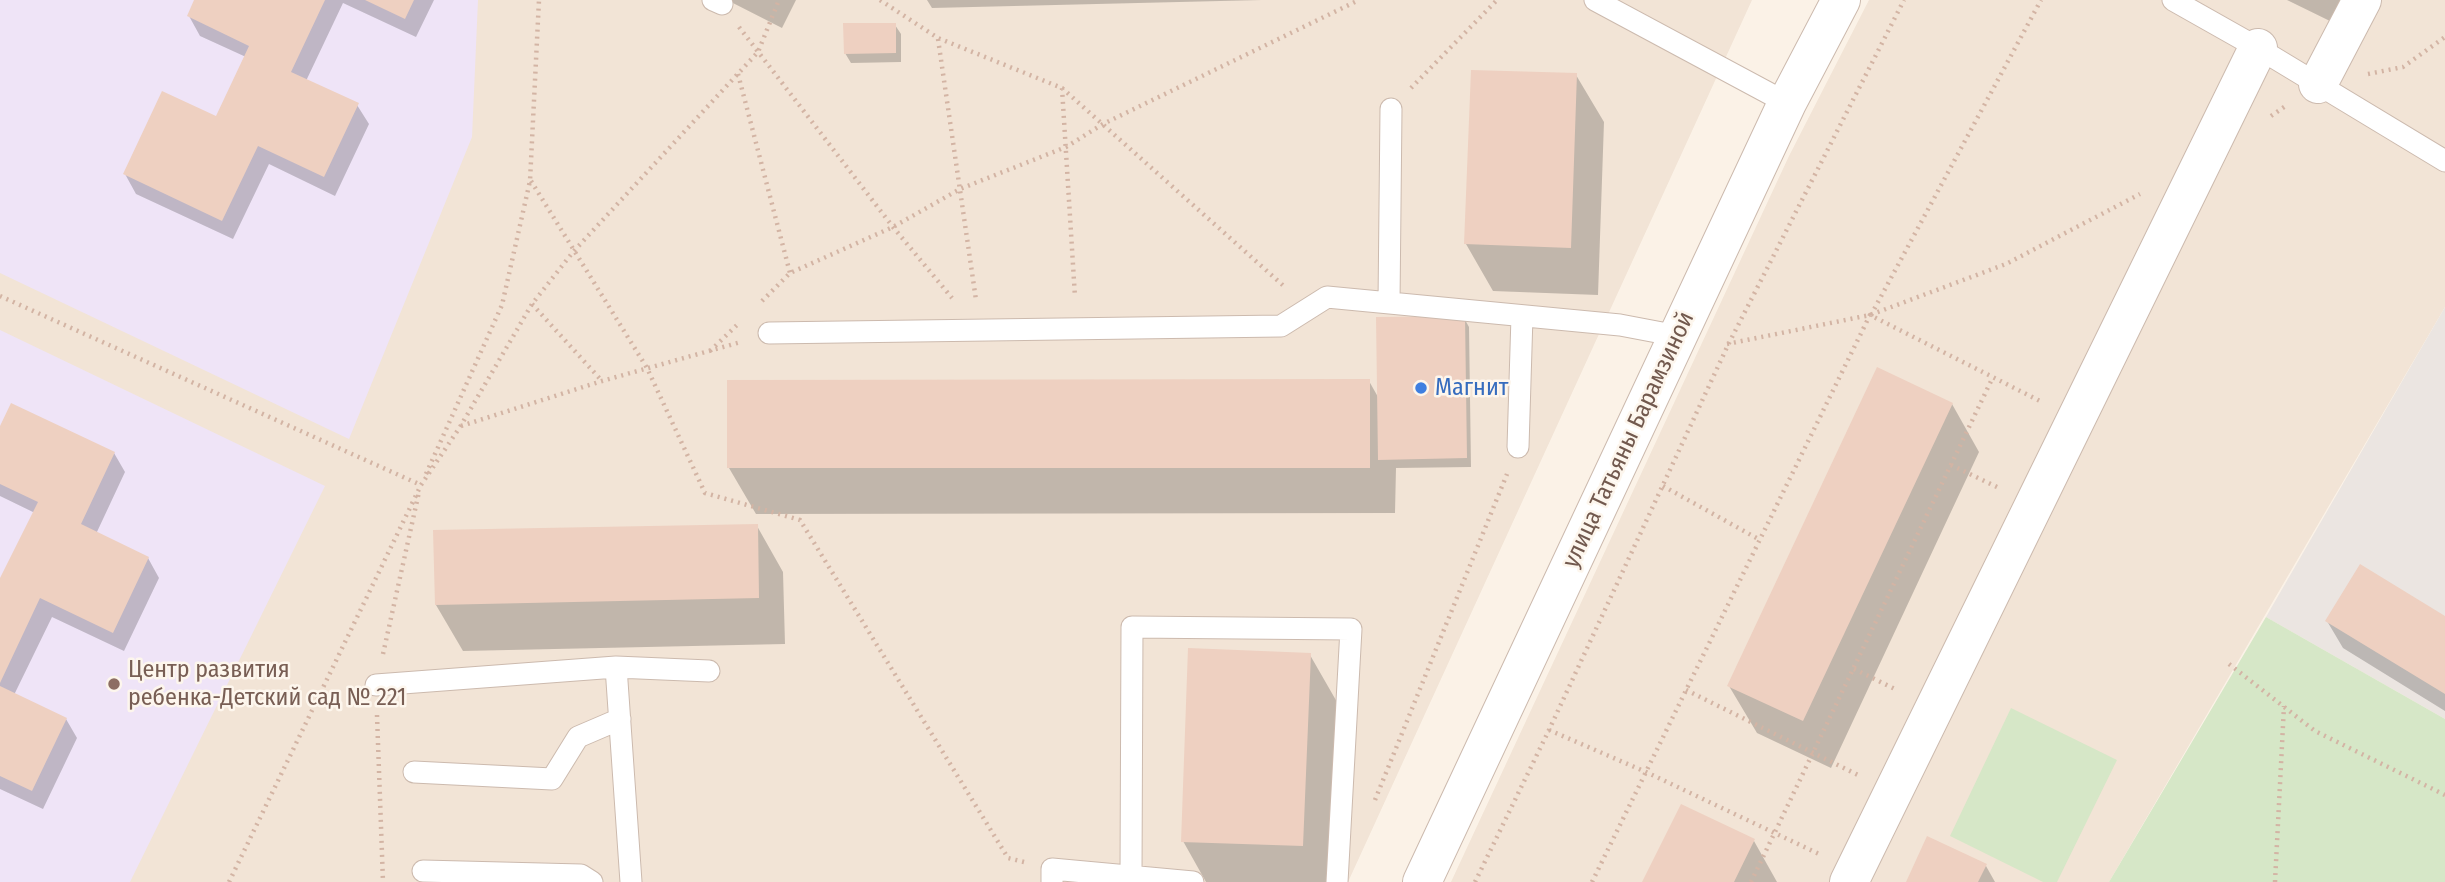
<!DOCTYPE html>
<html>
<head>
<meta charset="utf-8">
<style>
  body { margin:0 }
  canvas { display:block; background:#fbf2e7 }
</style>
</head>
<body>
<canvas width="2445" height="882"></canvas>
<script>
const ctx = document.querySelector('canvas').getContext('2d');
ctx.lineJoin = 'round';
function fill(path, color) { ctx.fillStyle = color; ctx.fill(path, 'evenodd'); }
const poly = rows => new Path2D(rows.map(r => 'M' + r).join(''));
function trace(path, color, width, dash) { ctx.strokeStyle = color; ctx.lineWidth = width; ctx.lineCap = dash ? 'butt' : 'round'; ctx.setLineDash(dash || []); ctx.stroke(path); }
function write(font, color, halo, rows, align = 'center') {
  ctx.font = font + ' "Fira Sans Condensed",sans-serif'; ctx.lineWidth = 5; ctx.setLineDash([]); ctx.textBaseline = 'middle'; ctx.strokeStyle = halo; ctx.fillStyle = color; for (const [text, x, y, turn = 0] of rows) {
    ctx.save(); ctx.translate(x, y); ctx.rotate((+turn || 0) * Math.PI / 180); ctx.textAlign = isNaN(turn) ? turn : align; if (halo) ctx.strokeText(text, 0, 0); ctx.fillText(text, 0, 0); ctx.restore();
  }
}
const residential = poly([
  [0,0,1752,0,1348,882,0,882],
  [1869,0,2445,0,2445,307,2109,882,1451,882,1789,156]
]);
const industrial = poly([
  [2445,307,2445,719,2266,617]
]);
const education = poly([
  [0,0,478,0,472,137,349,439,0,273],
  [0,330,325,486,130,882,0,882]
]);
const green = poly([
  [2266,617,2445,719,2445,882,2109,882],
  [2011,708,2117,760,2057,882,2043,882,1950,836]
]);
const shadow = poly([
  [196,0,434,0,416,37,343,3,306,81,357,105,369,124,335,196,269,164,233,239,136,194,125,174,217,118,246,57,200,36,189,16],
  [727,0,796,0,782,28],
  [927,0,1262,0,932,8],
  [2287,0,2345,0,2334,23],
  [895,25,901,34,901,62,851,63,845,53],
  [1576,75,1604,122,1598,295,1493,291,1466,244],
  [1464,318,1469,327,1471,467,1396,468,1395,513,756,514,729,468,1369,381,1378,397],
  [1952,404,1979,452,1831,768,1757,733,1729,686],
  [0,430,114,453,125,472,96,534,148,558,159,578,124,651,52,617,14,695,66,719,77,738,43,809,0,789,0,580,35,513,0,496],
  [757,526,783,572,785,644,463,651,436,605,435,532],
  [2445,618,2445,711,2343,648,2327,621],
  [1310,655,1337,702,1330,882,1206,882,1183,841],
  [1754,841,1777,882,1644,882],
  [1986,866,1995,882,1908,882]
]);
const building = poly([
  [194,0,325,0,291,72,359,103,324,177,258,146,222,221,123,174,162,91,216,116,249,46,187,16],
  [365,0,414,0,405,19],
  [843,23,896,23,896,53,844,54],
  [1471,70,1577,73,1571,248,1464,244],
  [1465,316,1467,458,1378,460,1376,317],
  [1877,367,1953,403,1803,721,1727,686],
  [1370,379,1370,468,727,468,727,380],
  [11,403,115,452,81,524,149,557,113,633,40,598,0,683,0,578,38,502,0,484,0,426],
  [758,524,759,598,435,605,433,530],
  [2360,564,2445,616,2445,694,2325,621],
  [1188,648,1311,653,1303,846,1181,842],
  [0,686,67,718,32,791,0,776],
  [1681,804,1755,839,1734,882,1642,882],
  [1927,836,1987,864,1978,882,1906,882]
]);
const path = poly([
  [880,0,938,38,1062,88,1075,297],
  [739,27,893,227,952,298],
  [938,39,976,300],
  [738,74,790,273],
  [2368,74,2403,67,2445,37],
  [1062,88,1286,288],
  [1411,88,1497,0],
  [2271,116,2287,105],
  [531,181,647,368,705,493,800,520,1008,858,1024,862],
  [0,296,421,485],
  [762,301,790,273,893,227,960,189,1066,147,1103,124,1359,0],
  [532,304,602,381],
  [1871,315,2041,0],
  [1727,344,1870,315,2006,264,2140,194],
  [710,351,738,324],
  [461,426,602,381,741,342],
  [1951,465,1997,487],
  [426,474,502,305,530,181,539,0],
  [1663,486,1760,540],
  [383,654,419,492],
  [2229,664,2315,731,2445,795],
  [1854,669,1897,690],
  [1686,690,1858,775],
  [377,715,383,882],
  [1549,730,1646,772,1819,854],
  [1375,800,1507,474],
  [229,882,421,485,460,427,532,304,573,252,758,52,779,0],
  [1475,882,1549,730,1728,345,1904,0],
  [1592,882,1870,315,2042,402],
  [1751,882,1993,377],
  [2275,882,2284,706]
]);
const service = poly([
  [713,0,722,4],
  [1595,0,1787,103],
  [2173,0,2258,48,2445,161],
  [1389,303,1391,109],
  [769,333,1281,326,1327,297,1620,325,1678,336],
  [1518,447,1522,316],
  [616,667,631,882],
  [376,685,616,667,709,671],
  [414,772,552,779,578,737,620,719],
  [423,871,581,875,592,882],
  [1131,876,1132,627,1351,629,1337,882],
  [1052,882,1052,869,1193,882]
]);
const minor = poly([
  [2318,84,2362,0],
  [1422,882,1787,103,1841,0],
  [1849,882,2258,48]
]);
const markers = [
  [1421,388,7,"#3f7fe0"],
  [114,684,7,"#8d6e63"]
];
const shopNames = [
  ["Магнит",1435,388]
];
const streetNames = [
  ["улица Татьяны Барамзиной",1629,440,-65]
];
const educationNames = [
  ["Центр развития",128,670],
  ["ребенка-Детский сад № 221",128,698]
];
fill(residential, '#f2e4d6');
fill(industrial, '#ebe5e1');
fill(education, '#efe4f7');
fill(green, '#d6e7c7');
fill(shadow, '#0003');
fill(building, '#eed0c1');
trace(service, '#ccbaae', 23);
trace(minor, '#ccbaae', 40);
trace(path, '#d3b4a4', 4.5, [2, 5]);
trace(service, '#fff', 21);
trace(minor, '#fff', 38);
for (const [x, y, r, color] of markers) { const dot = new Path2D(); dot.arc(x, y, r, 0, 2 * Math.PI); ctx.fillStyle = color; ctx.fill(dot); trace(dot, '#fdf6ed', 2.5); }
write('24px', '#366cbe', '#fdf6ed', shopNames, 'left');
write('24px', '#72594e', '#fdf6ed', streetNames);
write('24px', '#785e54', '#fdf6ed', educationNames, 'left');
</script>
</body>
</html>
